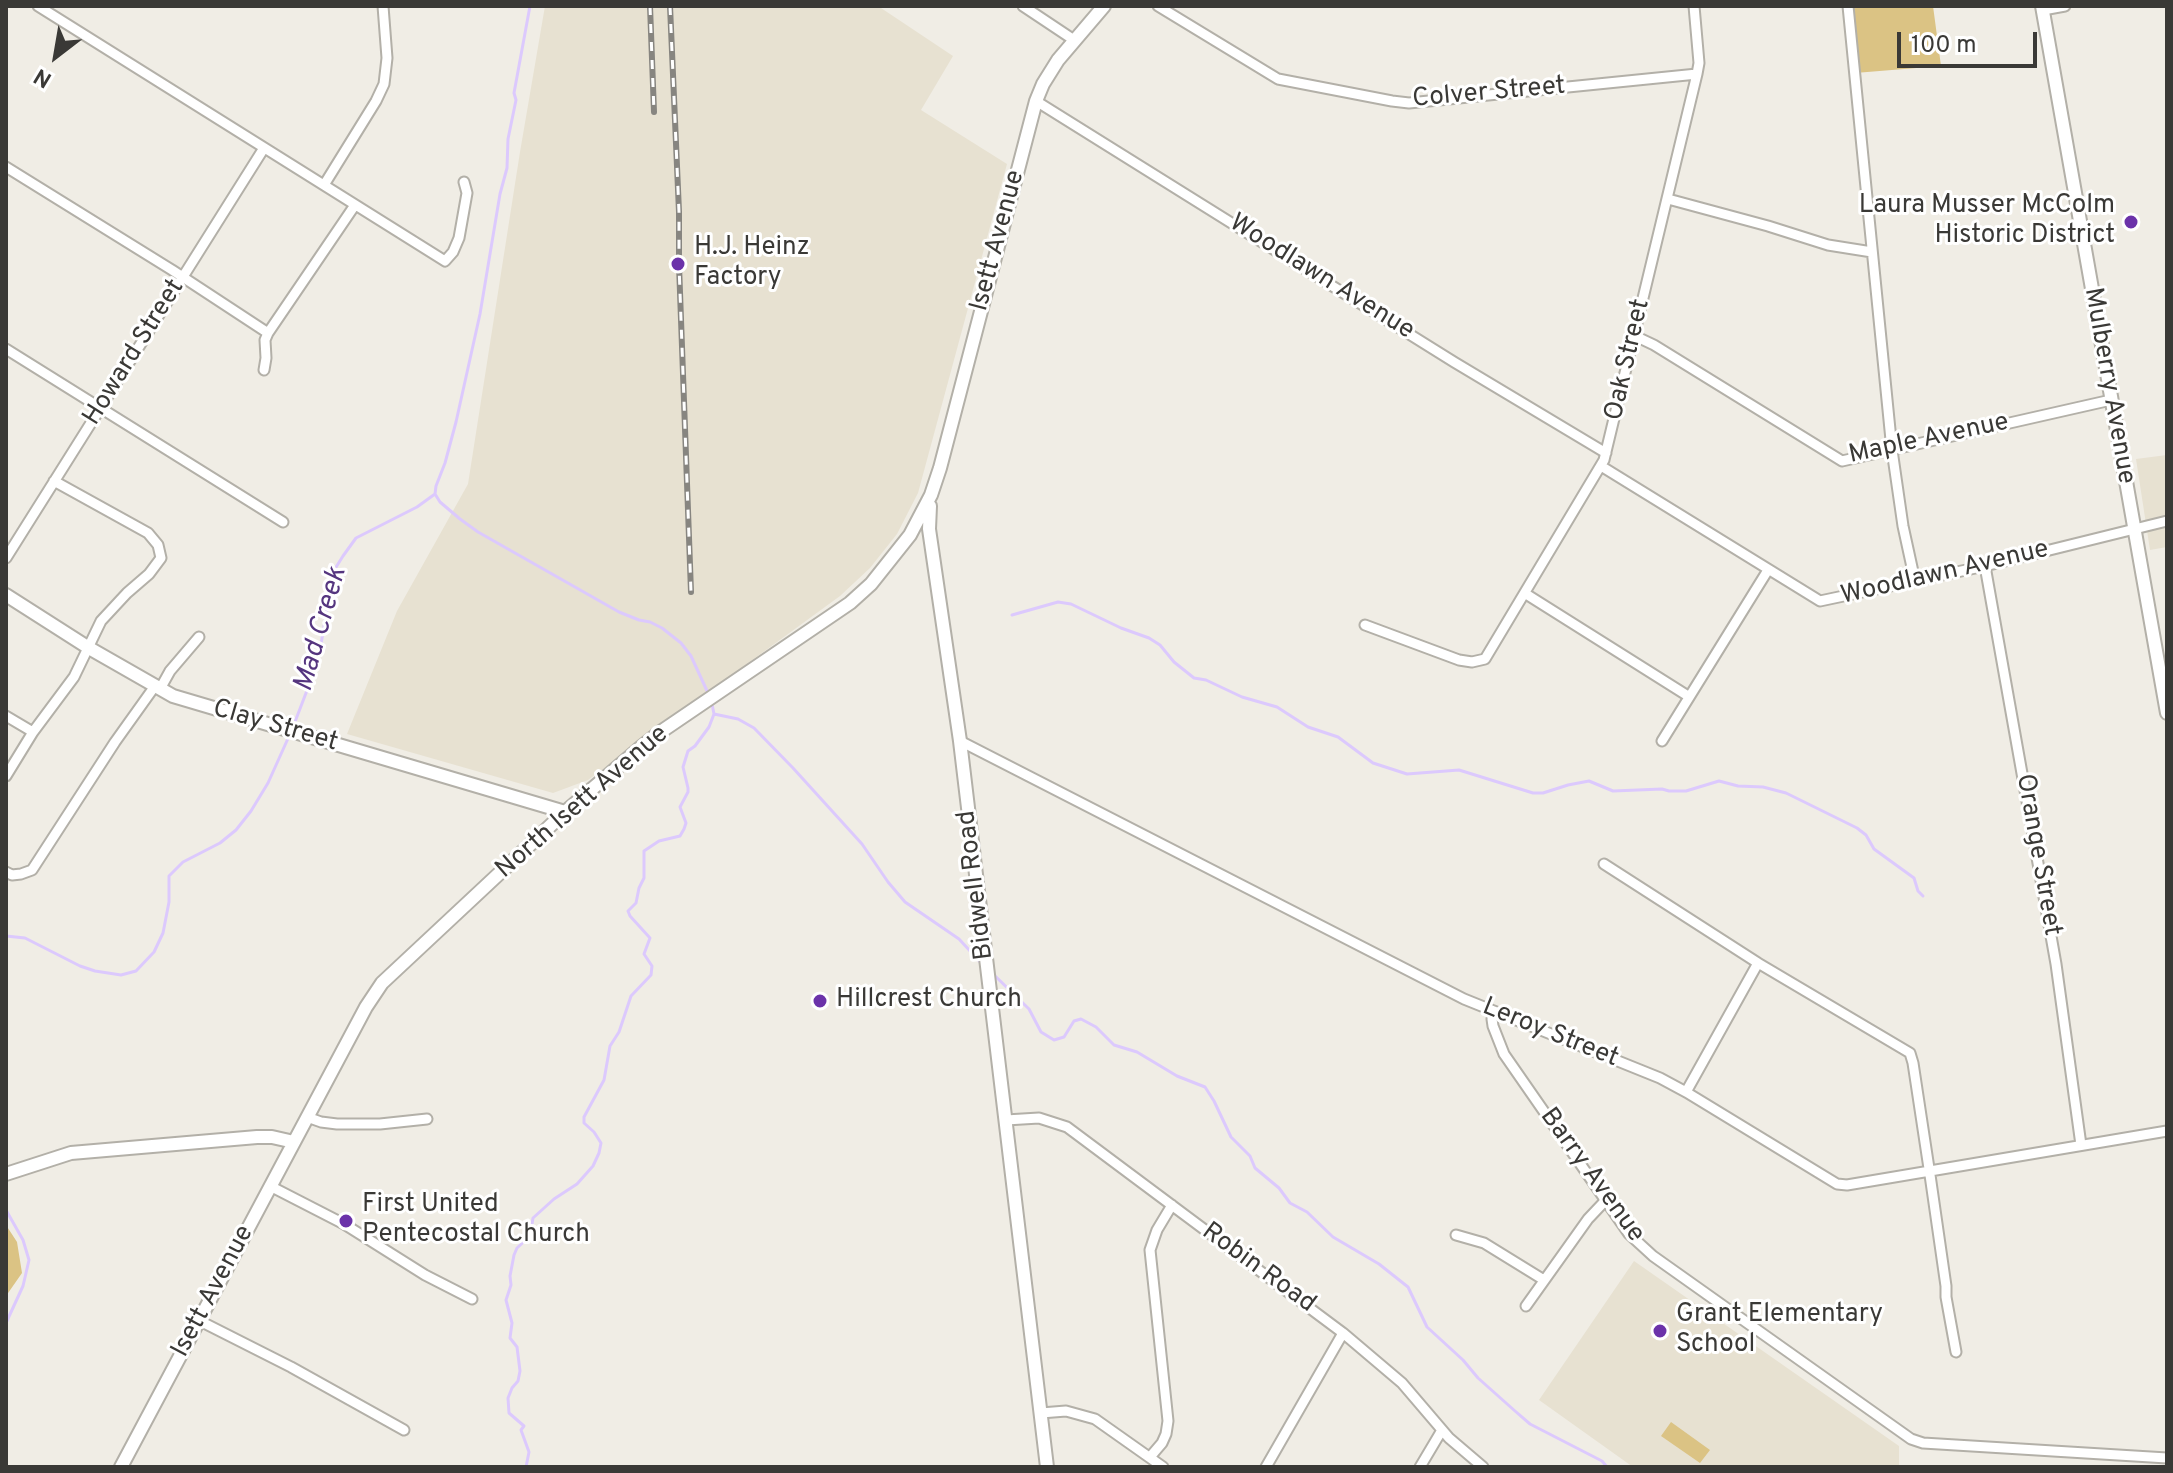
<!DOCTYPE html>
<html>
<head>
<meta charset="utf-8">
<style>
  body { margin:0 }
  #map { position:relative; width:2173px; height:1473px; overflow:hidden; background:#f0ede5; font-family:Overpass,sans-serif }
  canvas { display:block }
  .frame { position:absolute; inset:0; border:8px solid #3a3936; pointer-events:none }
  .north { position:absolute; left:16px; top:16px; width:80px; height:80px; -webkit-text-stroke:6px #fff; paint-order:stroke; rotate:211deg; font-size:22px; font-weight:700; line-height:32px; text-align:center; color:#3a3936 }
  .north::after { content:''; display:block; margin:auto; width:28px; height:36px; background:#3a3936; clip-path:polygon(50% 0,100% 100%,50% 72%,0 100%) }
  .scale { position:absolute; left:1897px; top:32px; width:140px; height:36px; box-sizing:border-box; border:4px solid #3a3936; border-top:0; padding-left:10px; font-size:24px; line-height:28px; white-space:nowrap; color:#3a3936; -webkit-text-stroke:6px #fff; paint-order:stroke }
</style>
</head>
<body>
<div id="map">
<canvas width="2173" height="1473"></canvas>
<div class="frame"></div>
<div class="north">N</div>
<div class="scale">100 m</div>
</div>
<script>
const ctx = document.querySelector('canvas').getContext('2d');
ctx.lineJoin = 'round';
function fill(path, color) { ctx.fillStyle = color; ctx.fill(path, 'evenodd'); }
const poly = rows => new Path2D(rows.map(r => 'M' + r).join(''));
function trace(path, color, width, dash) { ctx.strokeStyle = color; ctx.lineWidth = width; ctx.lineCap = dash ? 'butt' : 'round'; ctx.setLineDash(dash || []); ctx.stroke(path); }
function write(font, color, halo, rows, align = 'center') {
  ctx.font = font + ' Overpass,sans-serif'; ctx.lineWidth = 6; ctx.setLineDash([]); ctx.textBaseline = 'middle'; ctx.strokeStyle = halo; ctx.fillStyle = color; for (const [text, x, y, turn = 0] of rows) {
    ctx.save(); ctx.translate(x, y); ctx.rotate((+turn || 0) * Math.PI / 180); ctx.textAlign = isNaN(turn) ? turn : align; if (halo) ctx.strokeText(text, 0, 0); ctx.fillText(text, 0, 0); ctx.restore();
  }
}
const built = poly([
  [545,6,878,6,953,56,921,110,1007,164,918,493,897,534,870,568,840,596,588,780,553,793,347,734,397,611,468,484,520,152],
  [2167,455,2167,547,2150,550,2136,459],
  [1634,1261,1899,1446,1899,1467,1633,1467,1539,1400]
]);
const green = poly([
  [1848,6,1933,6,1941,66,1855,73],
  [6,1225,17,1242,22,1273,6,1296],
  [1671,1422,1710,1450,1700,1463,1661,1436]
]);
const stream = poly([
  [435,494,440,502,460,519,478,532,619,612,639,620,650,622,662,628,681,643,691,656,708,693],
  [1012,615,1058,602,1071,604,1121,628,1149,638,1160,645,1174,662,1194,678,1206,680,1242,697,1277,707,1308,727,1338,737,1373,763,1407,774,1459,770,1533,793,1543,793,1568,785,1589,781,1613,791,1662,789,1669,791,1686,791,1719,781,1738,786,1763,787,1786,793,1857,828,1866,835,1874,849,1914,878,1918,891,1923,896],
  [714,714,738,719,754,728,793,768,862,844,888,882,905,902,959,939,983,965],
  [293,727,311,680,320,650,330,591,334,581,333,572,343,556,356,538,417,507,435,494,436,486,445,463,456,422,480,314,500,194,507,168,508,139,516,100,514,93,530,6],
  [6,936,25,938,80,966,95,971,121,975,136,971,154,952,163,933,169,902,169,876,183,862,220,843,236,830,251,811,268,783,290,734],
  [991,972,1029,1009,1041,1032,1054,1040,1064,1037,1074,1021,1081,1019,1096,1027,1114,1045,1137,1052,1177,1076,1205,1087,1214,1101,1231,1137,1250,1156,1255,1168,1279,1188,1290,1203,1307,1212,1333,1237,1379,1264,1408,1287,1427,1327,1463,1360,1478,1378,1515,1411,1530,1424,1602,1461,1607,1467],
  [6,1210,23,1240,29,1260,23,1286,6,1323],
  [526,1467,529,1452,521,1430,524,1426,509,1413,508,1398,512,1388,518,1381,520,1371,517,1347,510,1338,512,1323,506,1300,511,1285,510,1276,514,1255,517,1248,530,1236,533,1218,554,1199,577,1184,593,1166,599,1153,601,1143,594,1132,584,1123,584,1117,604,1080,610,1046,619,1032,631,996,651,975,652,966,644,954,650,938,630,916,628,911,636,903,639,888,644,878,644,851,659,841,680,836,684,829,686,823,680,807,688,792,688,788,683,767,688,751,695,746,709,727,714,714,712,704]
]);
const street = poly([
  [38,6,445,261,453,252,459,238,467,193,464,182],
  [1023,6,1074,40],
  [1158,6,1278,79,1392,101,1409,103,1697,74],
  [1848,6,1892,450,1903,526,1915,581],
  [2043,10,2065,6],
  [1036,101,1454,362,1606,453],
  [6,167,172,270,268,333],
  [324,185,376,101,384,84,387,58,383,6],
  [1668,199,1768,226,1828,245,1872,252],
  [1635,336,1654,345,1842,461,2111,400],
  [6,349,283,522],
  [264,370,266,358,265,340,268,333,355,205],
  [1601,466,1820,601,1985,566,2167,521],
  [6,558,264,148],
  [1985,566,2056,964,2081,1145],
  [1526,594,1688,696],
  [1365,625,1459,660,1472,662,1485,659,1604,460,1697,74,1699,63,1694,6],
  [160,689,170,671,199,637],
  [6,716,33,732],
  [960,741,1464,999,1660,1078,1686,1092,1837,1184,1847,1185,2167,1131],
  [1662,741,1768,570],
  [6,776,33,732,74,677,101,621,127,593,149,574,161,558,158,545,148,533,54,481],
  [1604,864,1758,963,1910,1053,1913,1063,1930,1175,1946,1286,1946,1297,1956,1352],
  [6,872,12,875,21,874,32,870,115,742,155,686],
  [1494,1011,1492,1019,1493,1026,1504,1054,1629,1234,1653,1256,1911,1439,1923,1443,2167,1458],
  [1686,1092,1758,963],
  [307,1117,321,1122,337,1124,380,1124,427,1119],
  [1006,1120,1039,1118,1067,1127,1343,1333,1402,1383,1449,1438,1483,1467],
  [270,1186,344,1224,425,1275,472,1299],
  [1456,1235,1484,1243,1544,1280],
  [1526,1306,1588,1219,1605,1201],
  [198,1320,291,1367,404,1430],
  [1041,1413,1066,1411,1095,1419,1163,1467],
  [1150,1457,1162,1443,1166,1434,1168,1421,1150,1250,1157,1230,1172,1205],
  [1266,1467,1343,1333],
  [1420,1467,1442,1430]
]);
const secondary = poly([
  [2042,6,2167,713],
  [930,506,929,529,960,741,1047,1467],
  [6,595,89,648,173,696,565,812],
  [6,1174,71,1153,257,1137,272,1137,294,1142],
  [121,1467,366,1007,382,983,565,812,640,748,659,733,850,603,871,584,910,535,931,495,940,468,1036,101,1043,84,1058,60,1104,6]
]);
const rail = poly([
  [650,6,654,112],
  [670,6,679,212,679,265,691,592]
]);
const markers = [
  [2131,222,8,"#6b32a9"],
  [678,264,8,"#6b32a9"],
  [820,1001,8,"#6b32a9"],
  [346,1221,8,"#6b32a9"],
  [1660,1331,8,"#6b32a9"]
];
const streetNames = [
  ["Colver Street",1489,94,-5],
  ["Isett Avenue",999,241,-75],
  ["Woodlawn Avenue",1321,278,32],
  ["Howard Street",135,353,-58],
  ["Oak Street",1629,360,-77],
  ["Mulberry Avenue",2108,386,80],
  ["Maple Avenue",1929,440,-12],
  ["Woodlawn Avenue",1945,574,-13],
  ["Clay Street",275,727,16],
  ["North Isett Avenue",583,803,-41],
  ["Orange Street",2037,855,80],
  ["Bidwell Road",977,885,-97],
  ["Leroy Street",1550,1034,22],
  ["Barry Avenue",1591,1176,54],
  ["Robin Road",1258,1269,36],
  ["Isett Avenue",214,1292,-62]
];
const poiNames = [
  ["Laura Musser McColm",2115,207,"right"],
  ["Historic District",2115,237,"right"],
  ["H.J. Heinz",694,249],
  ["Factory",694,279],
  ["Hillcrest Church",836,1001],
  ["First United",362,1206],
  ["Pentecostal Church",362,1236],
  ["Grant Elementary",1676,1316],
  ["School",1676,1346]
];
const waterNames = [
  ["Mad Creek",322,630,-74]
];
fill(built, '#e7e1d1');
fill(green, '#dbc384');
trace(stream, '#dcc9fd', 3);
trace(street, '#b3b0a8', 13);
trace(secondary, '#b3b0a8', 16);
trace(street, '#fff', 9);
trace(secondary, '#fff', 12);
trace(rail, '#878580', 6);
trace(rail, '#fff', 3, [9]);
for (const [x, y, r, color] of markers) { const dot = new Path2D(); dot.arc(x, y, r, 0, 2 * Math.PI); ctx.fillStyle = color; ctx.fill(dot); trace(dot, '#fff', 3); }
write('26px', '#3a3936', '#fff', streetNames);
write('26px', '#3a3936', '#fff', poiNames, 'left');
write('italic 28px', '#55357f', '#fff', waterNames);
</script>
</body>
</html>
